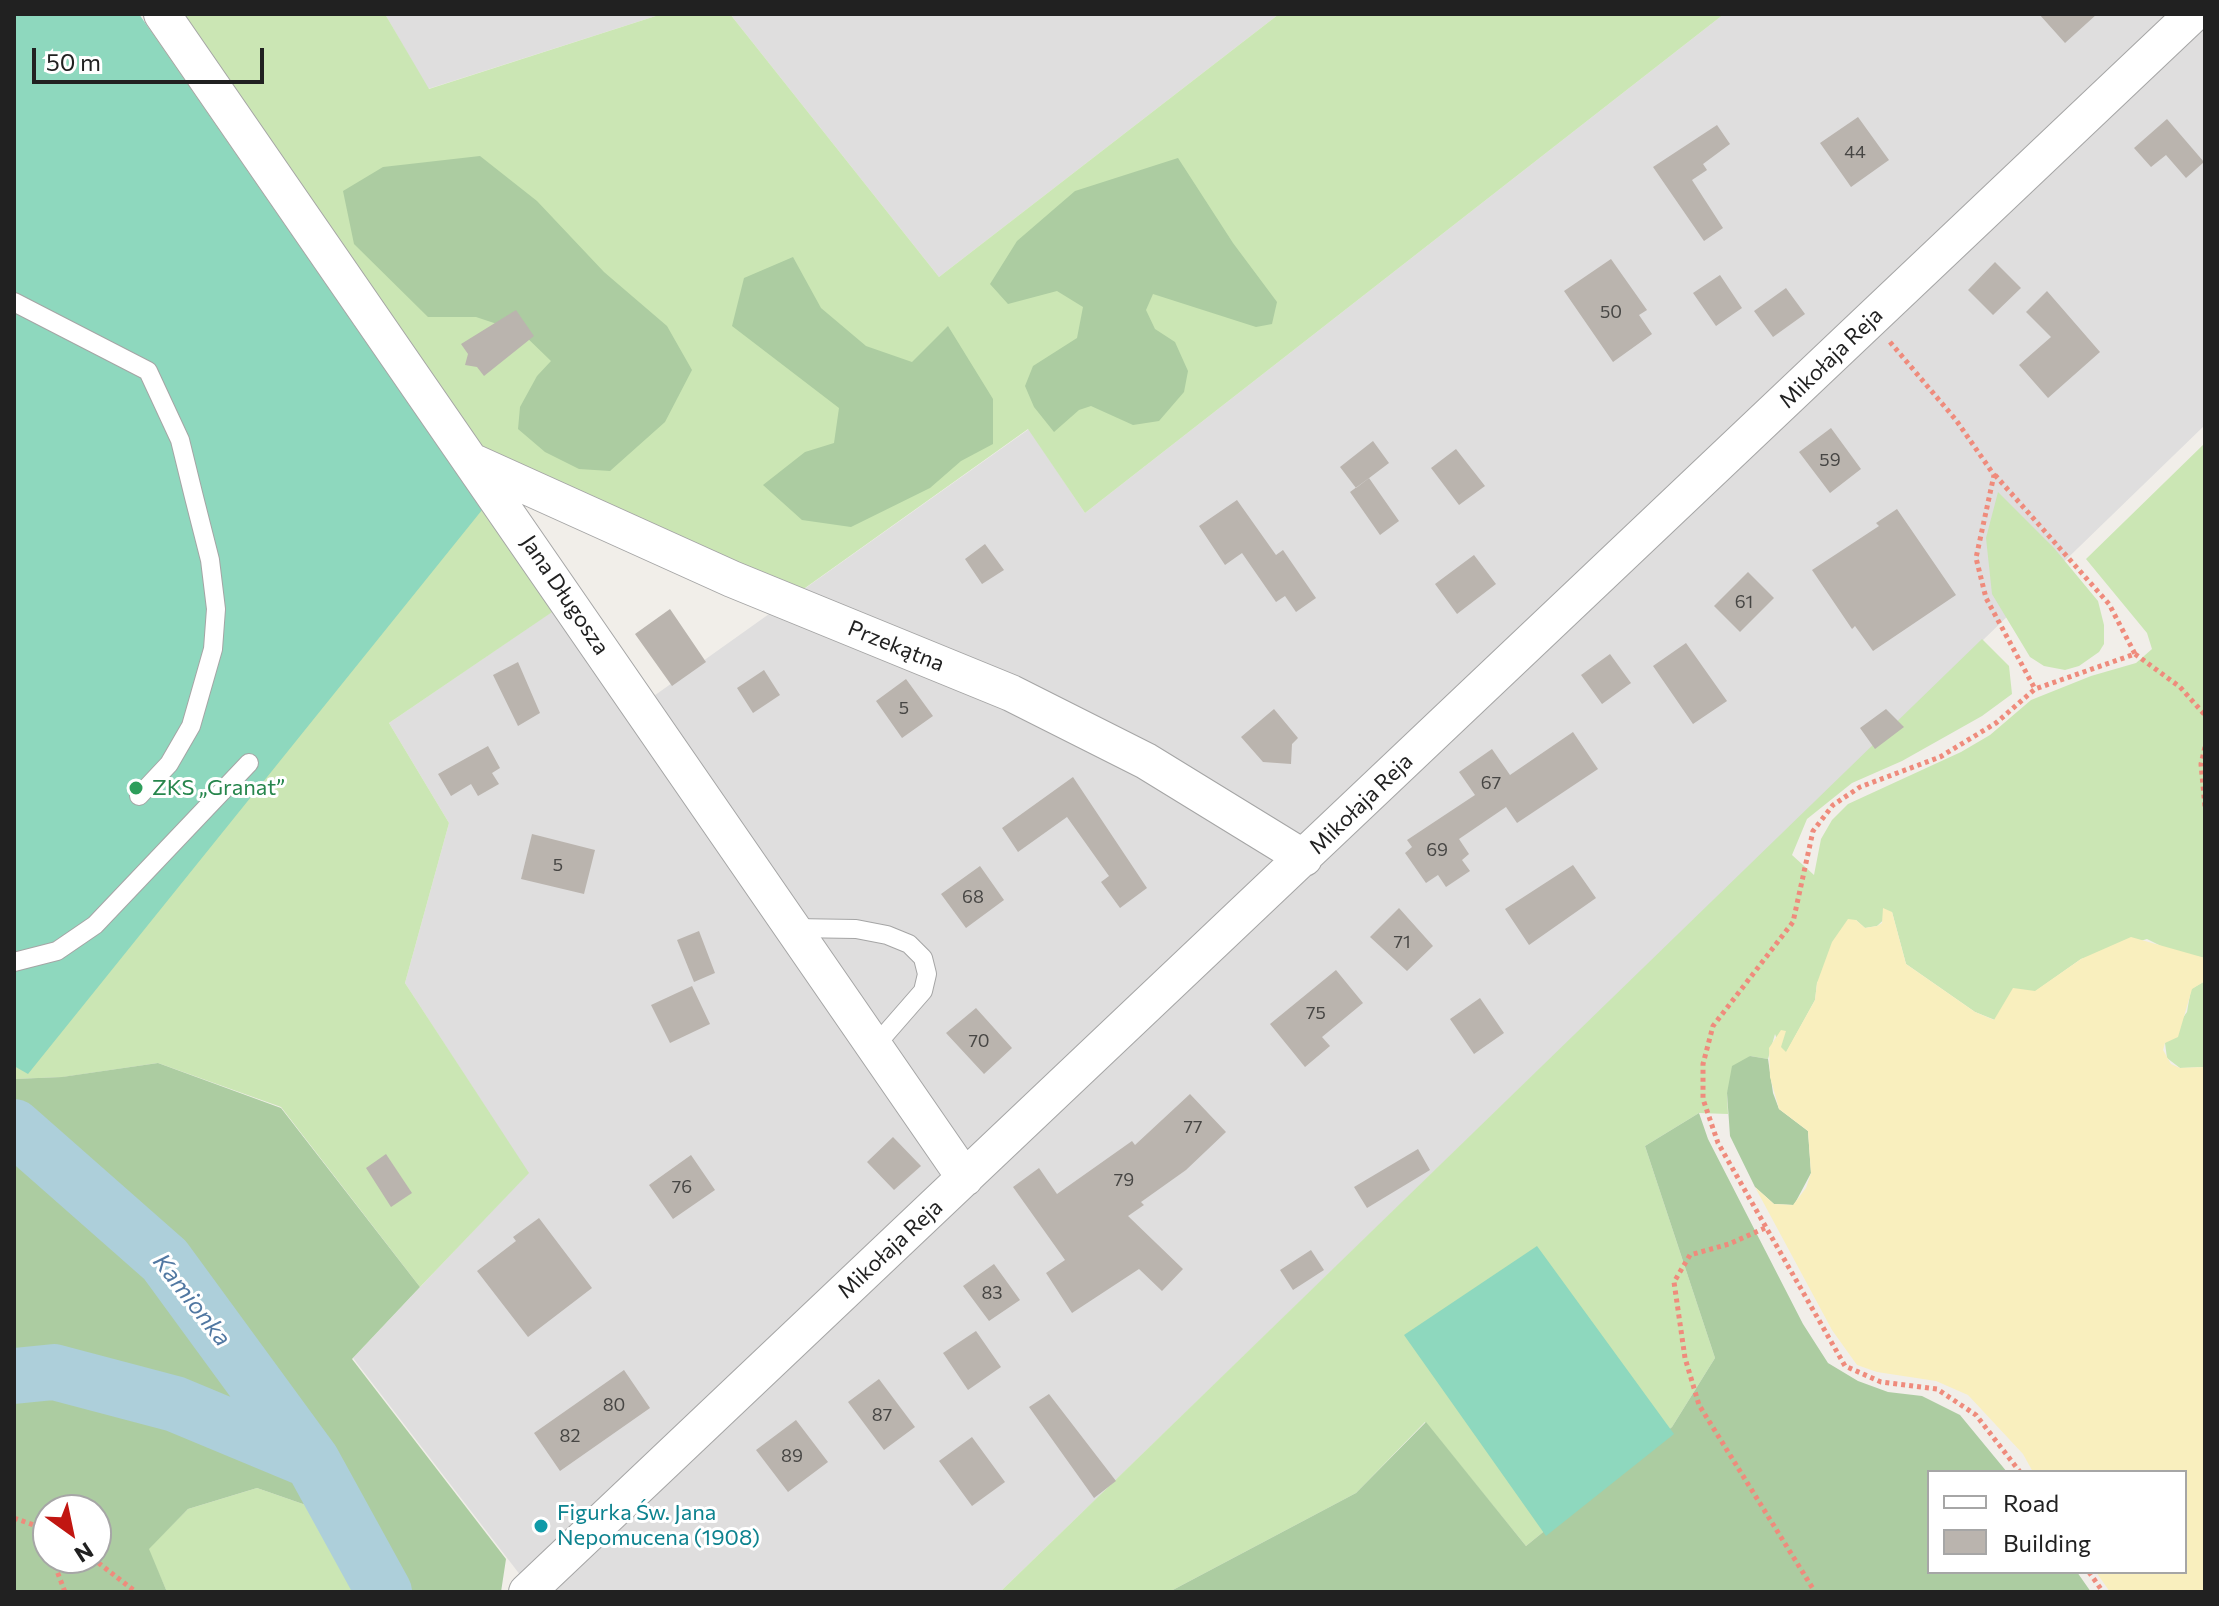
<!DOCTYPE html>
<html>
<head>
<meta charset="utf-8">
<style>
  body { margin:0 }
  #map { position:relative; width:2219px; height:1606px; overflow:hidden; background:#f1eee9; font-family:Commissioner,sans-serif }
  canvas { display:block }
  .frame { position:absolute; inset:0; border:16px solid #212121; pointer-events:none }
  .legend { position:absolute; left:1927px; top:1470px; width:260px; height:104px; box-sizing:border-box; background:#fff; border:2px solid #a6a6a6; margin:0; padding:10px 14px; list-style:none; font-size:24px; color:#212121 }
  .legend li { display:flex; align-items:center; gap:16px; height:40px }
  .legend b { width:40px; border:2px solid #a6a6a6 }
  .north { position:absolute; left:32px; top:1494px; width:80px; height:80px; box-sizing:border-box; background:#fff; border:2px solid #a6a6a6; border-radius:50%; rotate:147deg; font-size:22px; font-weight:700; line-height:32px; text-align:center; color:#212121 }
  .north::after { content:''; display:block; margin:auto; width:28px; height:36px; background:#c11611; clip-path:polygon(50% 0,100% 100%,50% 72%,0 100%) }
  .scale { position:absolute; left:32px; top:48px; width:232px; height:36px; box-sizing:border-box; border:4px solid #212121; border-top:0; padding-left:10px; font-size:24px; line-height:28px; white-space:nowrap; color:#212121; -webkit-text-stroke:6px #fff; paint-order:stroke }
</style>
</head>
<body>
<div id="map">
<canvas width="2219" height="1606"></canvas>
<div class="frame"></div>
<ul class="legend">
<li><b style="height:10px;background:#fff"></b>Road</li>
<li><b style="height:22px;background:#bab4ae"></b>Building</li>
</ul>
<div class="north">N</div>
<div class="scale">50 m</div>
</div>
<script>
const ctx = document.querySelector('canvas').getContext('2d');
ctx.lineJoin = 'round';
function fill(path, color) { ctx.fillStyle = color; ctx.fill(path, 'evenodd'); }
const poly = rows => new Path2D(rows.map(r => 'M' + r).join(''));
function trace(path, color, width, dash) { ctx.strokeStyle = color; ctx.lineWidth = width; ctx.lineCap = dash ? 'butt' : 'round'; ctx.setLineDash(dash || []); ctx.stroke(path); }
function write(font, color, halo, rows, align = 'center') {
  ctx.font = font + ' Commissioner,sans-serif'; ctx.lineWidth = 6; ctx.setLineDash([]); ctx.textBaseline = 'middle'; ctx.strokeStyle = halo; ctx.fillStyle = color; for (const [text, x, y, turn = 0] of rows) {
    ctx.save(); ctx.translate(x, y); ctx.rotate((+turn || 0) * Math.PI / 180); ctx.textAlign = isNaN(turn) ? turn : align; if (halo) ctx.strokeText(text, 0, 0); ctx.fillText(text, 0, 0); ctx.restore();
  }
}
const residential = poly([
  [385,14,662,14,428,89],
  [730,14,1279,14,939,277],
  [1724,14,2205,14,2205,425,1000,1592,528,1592,531,1589,353,1358,528,1173,405,983,449,823,389,723,572,598,644,703,1029,429,1085,513]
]);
const grass = poly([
  [175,14,385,14,429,89,662,14,730,14,939,277,1279,14,1724,14,1085,513,1028,429,798,593,484,451],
  [150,30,158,32,564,604,389,723,449,823,405,983,529,1173,420,1287,281,1107,158,1063,63,1077,14,1079,14,241],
  [2205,443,2205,958,2173,952,2147,939,2081,959,1995,1020,1975,1012,1906,964,1892,912,1877,926,1865,928,1856,920,1817,983,1815,1000,1786,1053,1782,1052,1775,1034,1768,1059,1750,1056,1727,1093,1728,1114,1699,1113,1645,1146,1715,1358,1672,1427,1526,1546,1425,1422,1356,1493,1169,1592,1000,1592,1982,639,2009,666,2012,694,1982,716,1902,761,1852,783,1807,819,1792,855,1814,875,1821,839,1832,820,1848,804,1961,752,1990,735,2031,700,2091,676,2136,663,2152,649,2147,633,2086,559],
  [1998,492,2054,548,2098,601,2104,625,2104,644,2099,652,2079,666,2065,670,2044,666,2030,657,1992,594,1986,538],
  [2205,981,2205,1067,2180,1068,2167,1058,2165,1043,2187,1012,2191,989],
  [257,1488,346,1519,385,1592,167,1592,148,1549,188,1509]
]);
const forest = poly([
  [480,156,537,201,604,272,667,326,692,370,665,422,610,471,579,469,545,452,518,429,520,407,537,376,551,361,521,332,476,317,428,317,354,244,343,191,383,167],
  [1178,158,1233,243,1277,302,1272,324,1256,327,1153,294,1146,310,1155,329,1175,342,1188,371,1184,392,1159,421,1133,425,1091,406,1079,410,1054,432,1034,407,1025,386,1033,366,1077,338,1083,307,1057,291,1008,304,990,284,1017,241,1075,191],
  [793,257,821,308,866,346,912,362,948,326,993,399,993,444,961,461,930,488,851,527,802,520,763,485,805,452,834,443,839,408,732,326,744,278],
  [1750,1056,1768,1059,1773,1093,1779,1109,1808,1131,1811,1173,1794,1205,1774,1204,1755,1187,1730,1136,1727,1093,1732,1066],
  [158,1063,281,1108,420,1287,352,1359,506,1559,501,1592,385,1592,346,1519,257,1488,188,1509,149,1549,167,1592,14,1592,14,1079,62,1077],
  [96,1510,96,1558,48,1558,48,1510],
  [1699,1113,1708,1139,1803,1324,1828,1363,1858,1381,1888,1392,1922,1396,1960,1415,2007,1472,1929,1472,1929,1572,2077,1572,2091,1592,1169,1592,1356,1493,1426,1422,1526,1546,1672,1427,1715,1358,1645,1146]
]);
const sand = poly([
  [1883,908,1892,912,1906,964,1975,1012,1994,1020,2013,988,2035,991,2081,959,2131,937,2205,958,2205,981,2192,989,2178,1037,2165,1043,2163,1050,2171,1064,2180,1068,2205,1067,2205,1592,2110,1592,2096,1572,2185,1572,2185,1472,2033,1472,2023,1454,1968,1395,1936,1381,1877,1372,1857,1365,1832,1330,1755,1187,1774,1204,1793,1205,1806,1188,1811,1173,1808,1131,1779,1109,1770,1077,1769,1048,1781,1030,1786,1031,1781,1047,1786,1052,1815,1000,1817,983,1832,942,1848,919,1856,920,1865,928,1877,926,1882,923]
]);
const pitch = poly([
  [14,14,139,14,482,510,28,1074,14,1066],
  [1537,1246,1674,1434,1546,1536,1404,1335]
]);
const river = poly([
  [14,1127,165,1260,312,1461],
  [14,1376,54,1372,175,1404,312,1461,384,1592]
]);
const building = poly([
  [2039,14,2097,14,2065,43],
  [1858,117,1889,160,1851,187,1820,143],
  [2167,119,2204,162,2186,178,2166,155,2151,167,2134,148],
  [1717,125,1730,144,1703,164,1707,170,1692,180,1723,228,1704,241,1653,167],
  [1611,259,1647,310,1639,315,1652,334,1613,362,1564,291],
  [1995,262,2021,288,1993,315,1968,290],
  [1720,275,1742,308,1716,326,1693,293],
  [1786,288,1805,314,1773,337,1754,311],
  [2047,291,2100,352,2048,398,2019,365,2051,337,2026,312],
  [516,310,534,336,484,376,477,367,465,365,468,354,461,344],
  [1831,428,1861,469,1830,493,1799,452],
  [1373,441,1389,463,1356,488,1340,467],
  [1456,449,1485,486,1459,505,1431,468],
  [1369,478,1399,521,1380,535,1350,492],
  [1237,500,1276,555,1283,550,1316,598,1296,612,1285,596,1276,602,1242,553,1225,565,1199,526],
  [1897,509,1956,595,1873,651,1855,626,1852,629,1812,570,1879,526,1876,523],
  [985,544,1004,570,982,584,965,559],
  [1474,555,1496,584,1457,614,1435,584],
  [1748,572,1774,598,1740,632,1714,606],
  [670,609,706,662,672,686,635,634],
  [1686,643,1727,701,1693,724,1653,666],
  [1610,654,1631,683,1602,704,1581,675],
  [518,662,540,713,518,726,493,675],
  [764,670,780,695,753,713,737,688],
  [906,679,933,716,902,738,876,701],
  [1274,709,1298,738,1292,744,1291,764,1263,762,1241,737],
  [1886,709,1904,727,1875,749,1860,728],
  [1573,732,1598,769,1517,823,1506,807,1459,839,1469,854,1462,860,1470,871,1446,887,1438,875,1426,883,1405,853,1412,847,1407,840,1475,795,1459,772,1492,749,1510,775],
  [488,746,500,768,492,773,499,784,478,796,471,784,451,796,438,774],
  [1073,777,1147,888,1120,908,1101,882,1109,876,1067,817,1018,852,1002,828],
  [532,834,595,850,584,894,521,879],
  [1573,865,1596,898,1529,945,1505,909],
  [980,866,1004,900,966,928,941,894],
  [1399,908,1433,946,1407,971,1370,937],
  [699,931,715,973,694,982,677,940],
  [1336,970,1363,1003,1322,1037,1330,1046,1305,1067,1270,1024],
  [692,986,710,1024,670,1043,651,1005],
  [1480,998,1504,1033,1474,1054,1450,1019],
  [976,1008,1012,1048,984,1074,946,1033],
  [1190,1094,1226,1132,1186,1170,1141,1202,1144,1205,1128,1216,1183,1269,1162,1291,1139,1269,1072,1313,1046,1273,1065,1260,1013,1187,1039,1168,1057,1194,1132,1141,1135,1145],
  [893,1137,921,1166,894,1190,867,1162],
  [1418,1149,1430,1170,1367,1208,1354,1187],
  [386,1154,412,1193,391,1207,366,1168],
  [691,1155,715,1190,673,1219,649,1185],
  [539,1218,592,1288,528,1337,477,1271,516,1241,513,1237],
  [1311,1250,1324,1270,1293,1290,1280,1270],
  [994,1264,1020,1300,989,1321,963,1286],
  [976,1331,1001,1367,968,1390,943,1353],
  [624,1370,650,1408,560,1471,534,1433],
  [879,1379,915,1427,884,1450,848,1402],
  [1049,1394,1116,1481,1094,1498,1029,1407],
  [796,1420,828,1462,788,1492,756,1450],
  [972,1437,1005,1482,972,1506,939,1461]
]);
const path = poly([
  [1890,342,1956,420,1994,475,1976,558,1986,598,2035,689,1996,723,1940,757,1860,787,1833,805,1813,831,1793,922,1713,1026,1703,1064,1703,1099,1718,1143,1845,1366,1881,1382,1937,1389,1976,1415,2020,1472],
  [1995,475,2109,604,2135,654,2035,689],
  [2135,654,2180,687,2205,715],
  [2205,747,2201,764,2205,807],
  [1765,1228,1729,1244,1690,1255,1674,1282,1685,1358,1699,1405,1815,1592],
  [14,1518,48,1530],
  [39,1527,48,1548],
  [52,1558,65,1592],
  [92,1558,136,1592],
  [2089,1572,2103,1592]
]);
const service = poly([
  [14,302,148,371,180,440,194,497,210,560,216,609,213,649,191,726,169,764,139,796],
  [793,928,856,929,887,935,909,944,923,958,927,974,923,991,875,1046],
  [14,962,57,951,95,925,249,763]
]);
const minor = poly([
  [162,14,965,1178],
  [473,462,732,579,1011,693,1146,761,1304,858],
  [527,1592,2193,14]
]);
const markers = [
  [136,788,8,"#2e9e5b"],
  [541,1526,8,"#0f9aa8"]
];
const numberNames = [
  ["44",1855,152],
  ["50",1611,312],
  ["59",1830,460],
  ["61",1744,602],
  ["5",904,708],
  ["67",1491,783],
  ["69",1437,850],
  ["5",558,865],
  ["68",973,897],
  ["71",1402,942],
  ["75",1316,1013],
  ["70",979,1041],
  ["77",1193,1127],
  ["79",1124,1180],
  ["76",682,1187],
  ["83",992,1293],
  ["80",614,1405],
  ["87",882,1415],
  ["82",570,1436],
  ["89",792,1456]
];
const streetNames = [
  ["Mikołaja Reja",1831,358,-44],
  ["Jana Długosza",565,595,56],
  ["Przekątna",896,646,22],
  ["Mikołaja Reja",1361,804,-44],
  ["Mikołaja Reja",890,1249,-43]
];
const leisureNames = [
  ["ZKS „Granat”",152,788]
];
const cultureNames = [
  ["Figurka Św. Jana",557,1513],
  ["Nepomucena (1908)",557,1538]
];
const waterNames = [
  ["Kamionka",192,1300,52]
];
fill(residential, '#dfdede');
fill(grass, '#cbe6b4');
fill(forest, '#accca1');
fill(sand, '#f9efbe');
fill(pitch, '#8ed8be');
trace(river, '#adcfda', 56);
fill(building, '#bab4ae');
trace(service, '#a5a5a5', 20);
trace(minor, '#a5a5a5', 38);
trace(path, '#ef8b7c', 5, [4, 4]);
trace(service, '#fff', 18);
trace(minor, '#fff', 36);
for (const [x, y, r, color] of markers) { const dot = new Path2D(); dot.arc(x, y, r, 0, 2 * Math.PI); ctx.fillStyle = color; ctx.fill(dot); trace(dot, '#fff', 3); }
write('18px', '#474644', null, numberNames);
write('22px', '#212121', '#fff', streetNames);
write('22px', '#27864d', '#fff', leisureNames, 'left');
write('22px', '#0d838f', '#fff', cultureNames, 'left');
write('italic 24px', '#5178a2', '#fff', waterNames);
</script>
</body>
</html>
